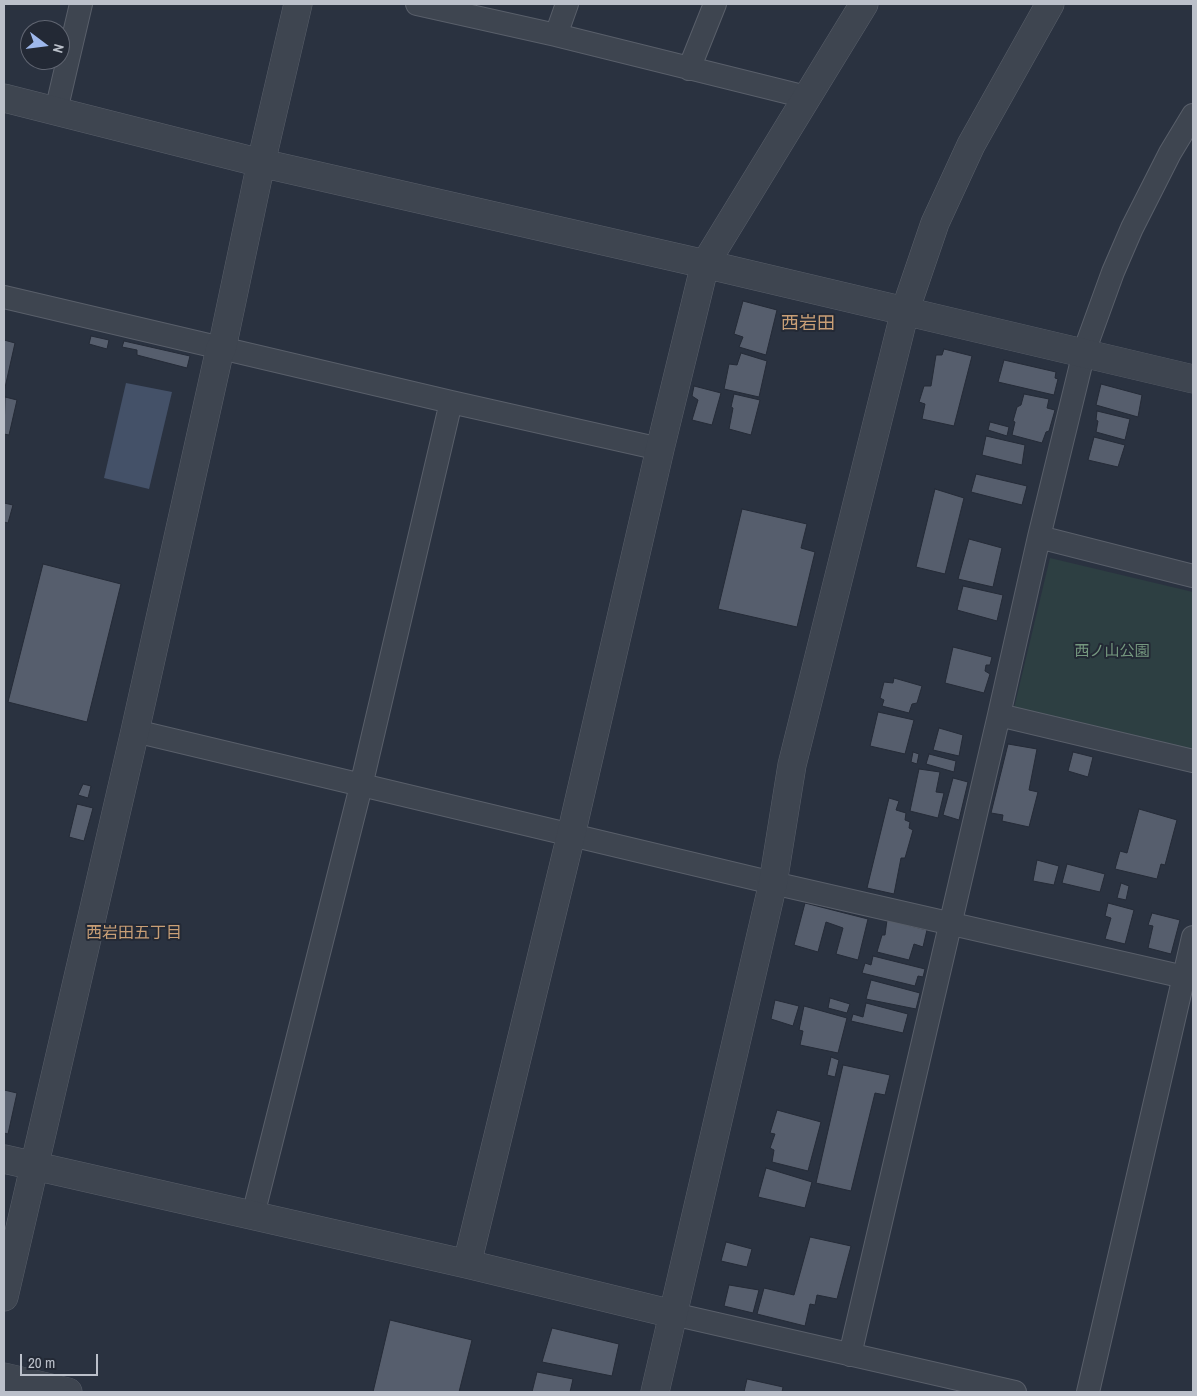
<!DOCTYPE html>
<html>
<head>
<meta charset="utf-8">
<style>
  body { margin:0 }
  #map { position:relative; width:1197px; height:1396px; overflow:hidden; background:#2a3240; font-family:"Archivo Narrow",sans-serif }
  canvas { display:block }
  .frame { position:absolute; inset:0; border:5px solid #bbc0ca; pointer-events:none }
  .north { position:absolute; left:20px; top:20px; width:50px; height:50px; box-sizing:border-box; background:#232935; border:1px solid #606571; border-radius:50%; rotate:105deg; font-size:14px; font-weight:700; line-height:20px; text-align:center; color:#bbc0ca }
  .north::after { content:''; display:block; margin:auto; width:18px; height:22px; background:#9eb8ec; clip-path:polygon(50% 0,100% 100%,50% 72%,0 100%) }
  .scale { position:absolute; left:20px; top:1354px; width:78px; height:22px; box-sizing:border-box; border:2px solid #bbc0ca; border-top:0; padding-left:6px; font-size:15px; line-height:18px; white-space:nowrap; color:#bbc0ca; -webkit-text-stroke:4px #232935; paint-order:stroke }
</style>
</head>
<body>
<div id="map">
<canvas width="1197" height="1396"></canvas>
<div class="frame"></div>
<div class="north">N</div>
<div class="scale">20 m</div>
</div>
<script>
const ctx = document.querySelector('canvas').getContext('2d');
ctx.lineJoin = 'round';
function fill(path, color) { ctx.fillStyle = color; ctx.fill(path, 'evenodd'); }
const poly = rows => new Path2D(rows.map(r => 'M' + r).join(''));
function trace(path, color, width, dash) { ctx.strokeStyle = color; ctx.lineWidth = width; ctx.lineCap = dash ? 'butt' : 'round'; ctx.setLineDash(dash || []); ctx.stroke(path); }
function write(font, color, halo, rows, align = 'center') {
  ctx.font = font + ' "Archivo Narrow","Noto Sans JP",sans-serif'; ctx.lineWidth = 4; ctx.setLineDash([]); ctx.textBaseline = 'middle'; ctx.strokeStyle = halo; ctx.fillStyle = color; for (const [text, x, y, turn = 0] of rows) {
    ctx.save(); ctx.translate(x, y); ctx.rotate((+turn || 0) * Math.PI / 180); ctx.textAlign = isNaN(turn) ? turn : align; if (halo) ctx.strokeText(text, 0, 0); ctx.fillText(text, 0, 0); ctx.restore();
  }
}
const green = poly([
  [1050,558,1193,592,1193,750,1014,708]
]);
const water = poly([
  [126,383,172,392,149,489,104,478]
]);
const building = poly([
  [743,301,777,310,766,355,739,347,743,337,734,334,743,301],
  [91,336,109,340,107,349,89,344,91,336],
  [4,340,15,343,4,392,4,340],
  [124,341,190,356,187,368,137,355,137,350,122,347,124,341],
  [944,349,972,356,954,426,922,419,925,404,919,402,924,386,931,386,936,355,942,355,944,349],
  [741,353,767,361,759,397,724,389,729,364,737,365,741,353],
  [1004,360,1056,372,1055,378,1058,379,1054,395,998,382,1004,360],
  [1101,384,1142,395,1138,417,1096,405,1101,384],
  [694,386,721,393,712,425,692,420,698,400,692,396,694,386],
  [734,394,760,400,751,435,729,429,733,408,731,407,734,394],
  [1024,394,1049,399,1047,408,1055,410,1049,431,1046,432,1042,443,1012,435,1015,422,1013,421,1017,407,1021,405,1024,394],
  [5,397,17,400,9,435,4,434,5,397],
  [1097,411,1130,419,1125,440,1096,432,1098,421,1096,420,1097,411],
  [990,422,1009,427,1007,436,988,430,990,422],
  [986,436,1025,445,1022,465,982,455,986,436],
  [1094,437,1125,445,1118,467,1088,460,1094,437],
  [976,474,1027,486,1022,505,971,492,976,474],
  [935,489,964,498,945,574,916,567,935,489],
  [4,503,13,505,8,523,4,522,4,503],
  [742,509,807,524,801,548,815,552,797,627,718,609,742,509],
  [969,539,1002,548,993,587,958,579,969,539],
  [43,564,121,584,87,722,8,702,43,564],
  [963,586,1003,595,997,621,957,610,963,586],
  [953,647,992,657,990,665,986,665,985,671,990,674,984,693,945,683,953,647],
  [894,678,922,686,917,703,912,704,909,713,882,706,884,700,880,698,884,682,893,683,894,678],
  [878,712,914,720,905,754,870,746,878,712],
  [939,728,963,735,959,756,933,750,939,728],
  [1008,744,1037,749,1029,790,1038,792,1029,827,1002,821,1003,815,991,813,1008,744],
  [913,752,919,754,917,764,911,762,913,752],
  [1073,752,1093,757,1088,777,1068,771,1073,752],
  [929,754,956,761,954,772,926,764,929,754],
  [919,769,940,772,936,792,944,793,938,818,910,811,919,769],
  [953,778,968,782,959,820,943,815,953,778],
  [83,784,91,786,88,798,78,795,83,784],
  [889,798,899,801,896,810,906,813,905,820,910,822,909,828,913,830,905,858,901,858,894,894,867,888,889,798],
  [77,804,93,808,84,841,69,837,77,804],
  [1139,809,1177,820,1165,865,1161,864,1157,879,1115,869,1120,851,1127,853,1139,809],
  [1037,860,1059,866,1054,885,1033,881,1037,860],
  [1067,864,1105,874,1100,892,1062,883,1067,864],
  [1121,883,1129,886,1126,900,1117,898,1121,883],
  [805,903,868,919,858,960,836,954,843,928,826,922,818,952,794,945,805,903],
  [1108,903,1134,910,1125,944,1105,939,1111,918,1105,916,1108,903],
  [1152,913,1180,920,1171,954,1148,948,1153,926,1148,925,1152,913],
  [887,920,927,930,923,947,914,944,909,960,877,952,882,935,885,935,887,920],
  [873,956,925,969,923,977,918,976,915,986,862,973,865,963,871,965,873,956],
  [871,980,920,993,916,1009,866,999,871,980],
  [830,998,850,1004,847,1013,828,1008,830,998],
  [775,1000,799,1006,793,1026,771,1019,775,1000],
  [866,1003,908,1014,903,1033,851,1021,853,1014,863,1017,866,1003],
  [804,1006,847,1018,838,1053,800,1045,803,1031,799,1030,804,1006],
  [831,1057,839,1060,835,1077,827,1075,831,1057],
  [843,1065,890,1075,885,1095,875,1093,851,1191,816,1183,843,1065],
  [4,1090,17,1093,8,1134,4,1133,4,1090],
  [777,1110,821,1122,808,1171,772,1162,774,1150,770,1148,775,1134,770,1133,777,1110],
  [766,1168,812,1182,805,1208,758,1197,766,1168],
  [810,1237,851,1246,837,1299,817,1295,815,1305,810,1304,805,1326,757,1314,764,1288,794,1295,810,1237],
  [726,1242,752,1249,747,1267,721,1261,726,1242],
  [729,1285,759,1290,753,1313,724,1306,729,1285],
  [390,1320,472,1340,459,1392,373,1392,390,1320],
  [552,1328,619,1344,612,1376,542,1362,552,1328],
  [537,1372,573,1379,570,1392,532,1392,537,1372],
  [747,1379,783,1387,782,1392,744,1392,747,1379]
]);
const minor = poly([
  [417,4,556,35,806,97],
  [556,35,567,4],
  [689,69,715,4],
  [56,111,81,4],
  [4,297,451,402,660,449],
  [1039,537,1193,576],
  [999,715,1193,761],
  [135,731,773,883,1193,979],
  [253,1215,361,786,451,402],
  [673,1314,1015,1392],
  [850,1355,999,715,1039,537,1084,352,1113,272,1132,228,1170,153,1193,115],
  [1088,1392,1193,937]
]);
const tertiary = poly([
  [4,98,261,163,705,264,1193,379],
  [4,1159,467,1264,673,1314],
  [467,1264,571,835,660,449,705,264,864,4],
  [4,1297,135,731,220,349,222,348,261,163,298,4],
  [4,1377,68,1392],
  [655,1392,773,883,792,765,905,311,935,223,971,145,1050,4]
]);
const parkNames = [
  ["西ノ山公園",1112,652]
];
const neighbourhoodNames = [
  ["西岩田五丁目",134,934]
];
const quarterNames = [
  ["西岩田",808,324]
];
fill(green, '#2d3f42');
fill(water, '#445168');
fill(building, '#565e6d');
trace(building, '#252b37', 1);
trace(minor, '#595f6a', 24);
trace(tertiary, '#595f6a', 29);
trace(minor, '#3e4550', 22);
trace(tertiary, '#3e4550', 28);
write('15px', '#75987f', '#232935', parkNames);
write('16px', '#c99f76', '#232935', neighbourhoodNames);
write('18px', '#c99f76', '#232935', quarterNames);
</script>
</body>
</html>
